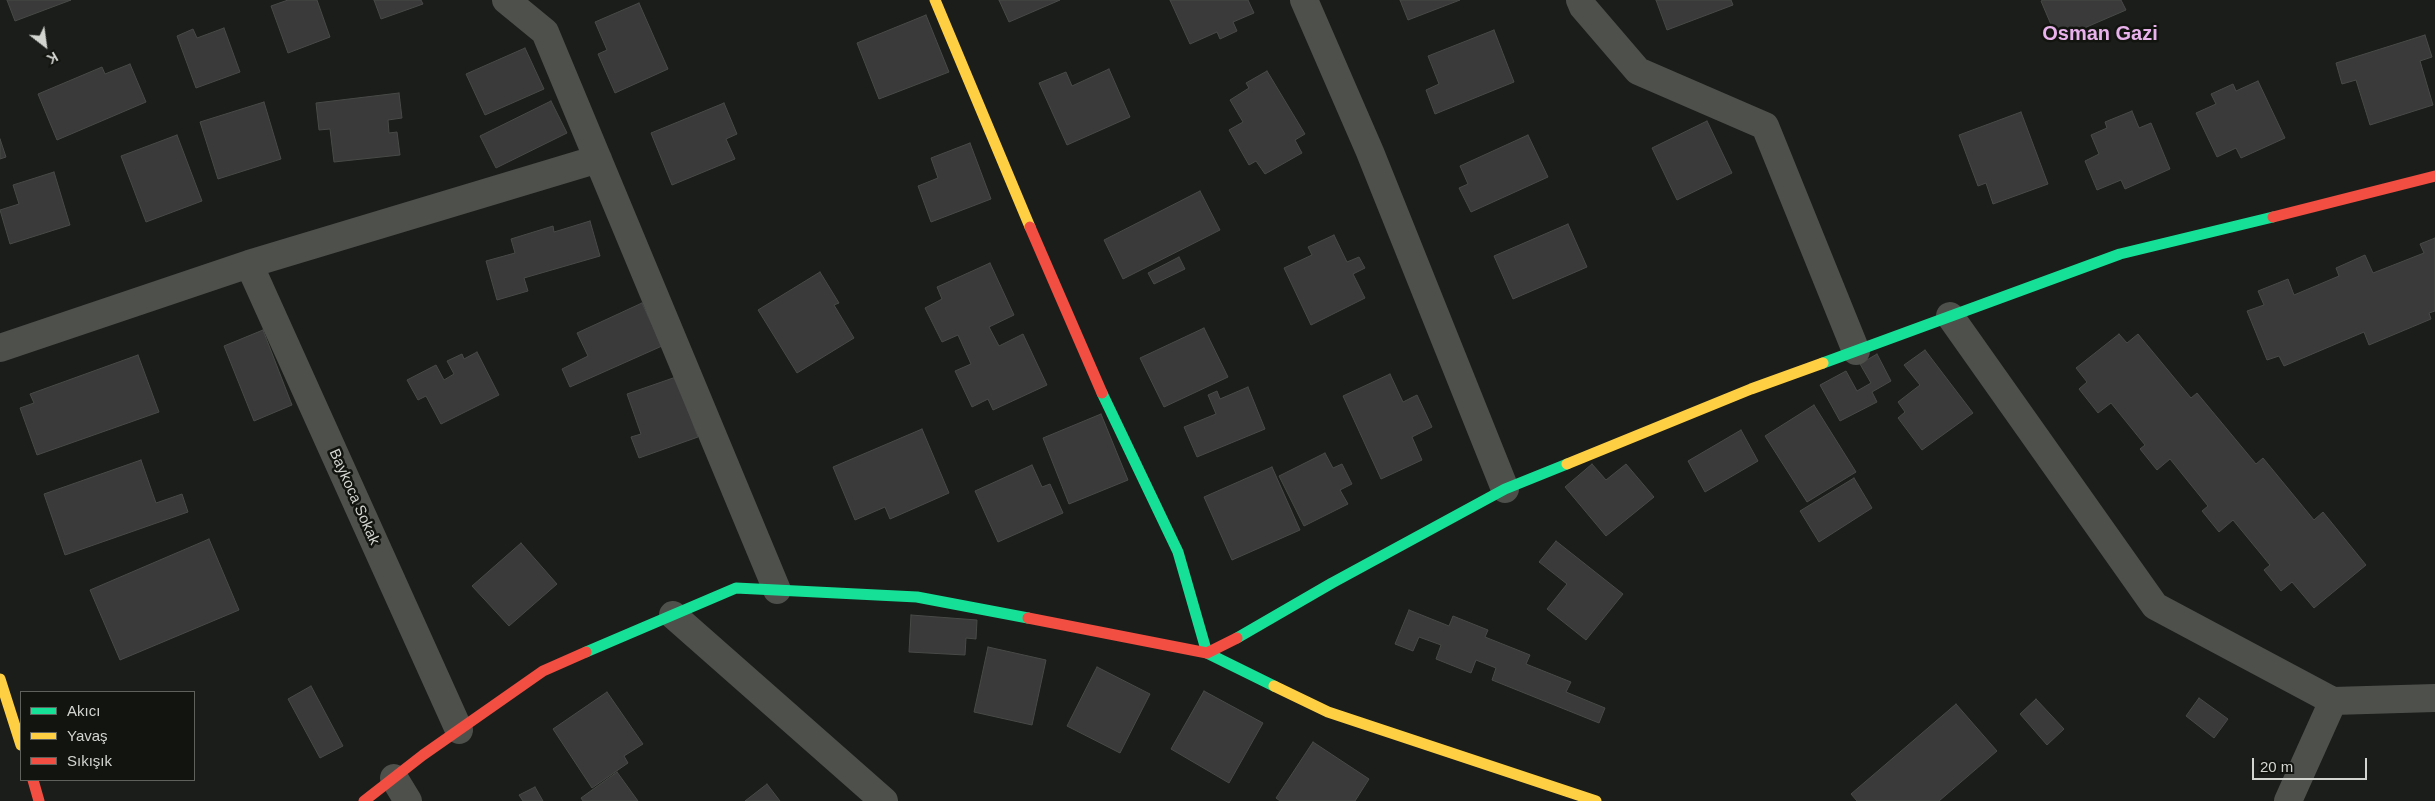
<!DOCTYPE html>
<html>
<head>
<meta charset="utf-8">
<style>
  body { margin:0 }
  #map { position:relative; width:2435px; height:801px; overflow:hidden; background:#1b1d1a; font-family:Helvetica,sans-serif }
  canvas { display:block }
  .legend { position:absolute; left:20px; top:691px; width:175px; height:90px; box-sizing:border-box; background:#121410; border:1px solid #5f615d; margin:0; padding:6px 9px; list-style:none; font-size:15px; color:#d3d5d1 }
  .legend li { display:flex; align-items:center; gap:10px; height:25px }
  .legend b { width:25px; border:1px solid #5f615d }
  .north { position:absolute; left:20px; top:20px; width:50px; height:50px; -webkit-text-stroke:4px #121410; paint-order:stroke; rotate:150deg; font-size:14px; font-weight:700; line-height:20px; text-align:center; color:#d3d5d1 }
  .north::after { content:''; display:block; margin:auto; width:18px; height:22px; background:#d3d5d1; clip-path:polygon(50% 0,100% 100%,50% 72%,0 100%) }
  .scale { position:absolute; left:2252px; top:758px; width:115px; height:22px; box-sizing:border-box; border:2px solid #d3d5d1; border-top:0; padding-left:6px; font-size:15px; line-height:18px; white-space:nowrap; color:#d3d5d1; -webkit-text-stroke:4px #121410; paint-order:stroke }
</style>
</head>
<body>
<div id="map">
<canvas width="2435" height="801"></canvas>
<ul class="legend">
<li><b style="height:6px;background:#16e098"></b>Akıcı</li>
<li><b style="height:6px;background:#ffcf43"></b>Yavaş</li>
<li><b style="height:6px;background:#f24e42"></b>Sıkışık</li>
</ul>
<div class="north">K</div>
<div class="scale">20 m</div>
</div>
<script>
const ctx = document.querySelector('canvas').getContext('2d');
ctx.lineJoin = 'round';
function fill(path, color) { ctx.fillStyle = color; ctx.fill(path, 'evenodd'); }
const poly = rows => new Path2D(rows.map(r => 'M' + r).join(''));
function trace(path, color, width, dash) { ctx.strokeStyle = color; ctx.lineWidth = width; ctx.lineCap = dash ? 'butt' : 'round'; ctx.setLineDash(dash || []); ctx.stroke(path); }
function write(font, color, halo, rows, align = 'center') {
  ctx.font = font + ' Helvetica,sans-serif'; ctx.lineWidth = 5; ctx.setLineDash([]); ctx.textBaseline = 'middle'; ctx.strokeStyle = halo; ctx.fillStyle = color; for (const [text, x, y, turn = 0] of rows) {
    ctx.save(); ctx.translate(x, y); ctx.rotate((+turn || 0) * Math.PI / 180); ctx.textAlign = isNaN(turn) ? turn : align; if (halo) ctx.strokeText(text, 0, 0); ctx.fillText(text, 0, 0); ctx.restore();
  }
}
const building = poly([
  [7,0,71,0,15,21,7,0],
  [288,0,317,0,330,37,288,53,271,6,288,0],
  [374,0,421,0,423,4,381,19,374,0],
  [999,0,1060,0,1009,22,999,0],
  [1170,0,1248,0,1254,13,1233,22,1237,31,1220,39,1217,32,1190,44,1170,0],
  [1400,0,1460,0,1408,20,1400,0],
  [1656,0,1731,0,1733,5,1667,30,1656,0],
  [2043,0,2121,0,2126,10,2075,32,2073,26,2055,34,2041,1,2043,0],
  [639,3,668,69,615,93,598,54,607,50,595,22,639,3],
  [926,15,949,72,879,99,857,43,926,15],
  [224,28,240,72,196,88,177,36,193,29,197,38,224,28],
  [1494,30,1514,82,1435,114,1426,90,1439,84,1428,56,1494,30],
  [2425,35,2432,57,2420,61,2433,105,2370,125,2356,80,2342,84,2336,63,2425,35],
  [525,48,544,89,485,115,466,74,525,48],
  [130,64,146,102,57,140,38,94,102,67,105,74,130,64],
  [1109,69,1130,117,1067,145,1039,83,1066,72,1072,86,1109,69],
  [1267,71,1305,134,1295,140,1302,153,1265,174,1256,161,1249,165,1229,130,1243,122,1230,100,1249,88,1246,83,1267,71],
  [2258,81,2285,138,2241,158,2236,148,2217,157,2196,113,2216,104,2211,94,2233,84,2236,91,2258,81],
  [399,93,402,118,388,120,389,133,397,132,400,155,334,162,330,129,319,130,316,103,399,93],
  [551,101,567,133,496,168,480,136,551,101],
  [264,102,281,159,218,179,200,122,264,102],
  [724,103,737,134,726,139,735,159,672,185,651,133,724,103],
  [2132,111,2139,128,2151,123,2170,169,2125,189,2121,180,2097,190,2085,161,2099,154,2091,135,2107,128,2105,122,2132,111],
  [2021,112,2048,184,1993,204,1986,183,1978,186,1959,135,2021,112],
  [1707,121,1732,173,1677,200,1652,148,1707,121],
  [177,135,202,201,146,222,121,156,177,135],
  [1528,135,1548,177,1471,212,1459,188,1468,184,1460,166,1528,135],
  [0,139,6,157,0,159,0,139],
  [970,143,991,199,931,222,918,186,938,178,931,158,970,143],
  [54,172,70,225,10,244,0,210,19,204,13,185,54,172],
  [1200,191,1220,230,1123,279,1104,240,1200,191],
  [590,221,600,256,524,278,528,291,497,300,486,261,515,253,511,239,553,226,554,232,590,221],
  [1568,224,1587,267,1513,299,1494,256,1568,224],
  [1334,235,1347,262,1359,257,1365,268,1353,274,1365,298,1311,325,1284,268,1312,255,1308,247,1334,235],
  [2435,238,2435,311,2429,313,2431,319,2369,345,2364,332,2284,366,2279,356,2267,360,2247,311,2264,305,2258,291,2288,279,2294,295,2339,276,2336,268,2365,255,2373,273,2424,253,2420,244,2435,238],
  [1179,257,1185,269,1154,284,1148,273,1179,257],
  [990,263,1014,315,989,327,999,346,1023,334,1047,385,993,410,988,399,972,407,955,371,971,364,958,335,942,342,925,308,942,299,937,287,990,263],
  [820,272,839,303,834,305,854,338,797,373,758,310,820,272],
  [642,303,662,346,570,387,562,369,588,356,577,333,642,303],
  [1204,328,1228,377,1164,407,1140,358,1204,328],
  [263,330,292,405,254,421,224,346,263,330],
  [2119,334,2127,343,2138,334,2191,398,2197,393,2256,464,2263,458,2314,520,2323,512,2366,565,2314,608,2292,582,2281,591,2264,570,2270,565,2233,520,2219,532,2202,511,2208,506,2170,459,2157,470,2140,449,2145,445,2111,403,2098,413,2079,389,2087,382,2076,368,2119,334],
  [1925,350,1973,413,1922,450,1898,418,1905,412,1898,402,1920,385,1904,365,1925,350],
  [477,352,499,395,441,424,426,396,418,400,407,380,436,365,444,380,454,374,447,361,462,354,464,359,477,352],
  [1877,354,1891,381,1872,392,1877,402,1840,421,1820,385,1846,371,1857,391,1871,383,1860,364,1877,354],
  [138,355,159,412,37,455,20,408,34,403,30,394,138,355],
  [1390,374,1403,402,1417,395,1432,427,1412,437,1422,460,1381,479,1343,396,1390,374],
  [676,377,698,437,639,458,631,437,641,434,627,394,676,377],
  [1248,387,1265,429,1197,457,1184,427,1216,414,1208,395,1217,391,1220,399,1248,387],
  [1814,405,1856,472,1807,502,1765,436,1814,405],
  [1101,414,1128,480,1069,504,1043,438,1101,414],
  [922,429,949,493,890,519,885,507,855,520,833,467,922,429],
  [1741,430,1758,461,1705,492,1688,461,1741,430],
  [1325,453,1333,468,1342,464,1352,484,1340,490,1348,504,1304,526,1279,476,1325,453],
  [141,460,156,503,182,494,188,512,65,555,44,494,141,460],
  [1592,464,1606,480,1626,464,1654,497,1606,536,1565,487,1592,464],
  [1032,465,1042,487,1050,484,1063,513,998,542,975,491,1032,465],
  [1272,467,1300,530,1232,560,1204,497,1272,467],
  [1854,478,1872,508,1819,542,1800,511,1854,478],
  [209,539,239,610,120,660,90,590,209,539],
  [1556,541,1623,594,1586,640,1547,609,1567,584,1539,562,1556,541],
  [521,543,557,584,509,626,472,586,521,543],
  [1409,610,1449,626,1453,616,1488,630,1485,637,1530,655,1526,664,1571,682,1566,692,1605,708,1599,723,1492,680,1496,668,1476,660,1471,673,1436,659,1441,645,1419,637,1413,651,1395,644,1409,610],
  [911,615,977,620,976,639,966,638,965,655,909,652,911,615],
  [988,647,1046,660,1032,725,974,712,988,647],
  [1097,667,1150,694,1120,753,1067,726,1097,667],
  [311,686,343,746,320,758,288,699,311,686],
  [1204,691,1263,723,1229,783,1171,749,1204,691],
  [607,692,643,744,624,756,628,763,592,788,553,729,607,692],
  [2199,698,2228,719,2214,738,2186,716,2199,698],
  [2036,699,2064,729,2047,745,2020,714,2036,699],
  [1956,704,1997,751,1939,801,1857,801,1851,794,1956,704],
  [1313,742,1369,779,1355,801,1280,801,1276,798,1313,742],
  [617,772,638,801,583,801,581,798,617,772],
  [767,784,780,801,745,801,767,784],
  [535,787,543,801,523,801,519,795,535,787]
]);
const street = poly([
  [506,0,545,32,777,590],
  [1304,0,1370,152,1505,489],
  [1580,0,1583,7,1638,71,1765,126,1856,351],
  [249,264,459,730],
  [1950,316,2155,606,2333,701,2435,698],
  [0,348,249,264,598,159],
  [673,615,884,801],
  [394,778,408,801],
  [2288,801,2333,701]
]);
const fast = poly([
  [1823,363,2120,254,2273,217],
  [1102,393,1178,552,1207,653,1274,686],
  [1237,638,1332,583,1505,489,1567,464],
  [586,652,736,588,917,597,1028,618]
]);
const slow = poly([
  [935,0,1030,227],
  [1567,464,1751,389,1823,363],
  [0,679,21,745],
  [1274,686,1328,712,1596,801]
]);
const jam = poly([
  [2273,217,2435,176],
  [1030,227,1102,393],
  [1028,618,1207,653,1237,638],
  [33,780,39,801],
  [364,801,423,755,543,671,586,652]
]);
const streetNames = [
  ["Baykoca Sokak",354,497,66]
];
const districtNames = [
  ["Osman Gazi",2100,34]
];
fill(building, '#393a39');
trace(building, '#484a48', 1);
trace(street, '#4e504c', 28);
trace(fast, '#16e098', 11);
trace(slow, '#ffcf43', 11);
trace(jam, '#f24e42', 11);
write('15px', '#d3d5d1', '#121410', streetNames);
write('bold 20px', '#eab2ec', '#121410', districtNames);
</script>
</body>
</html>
